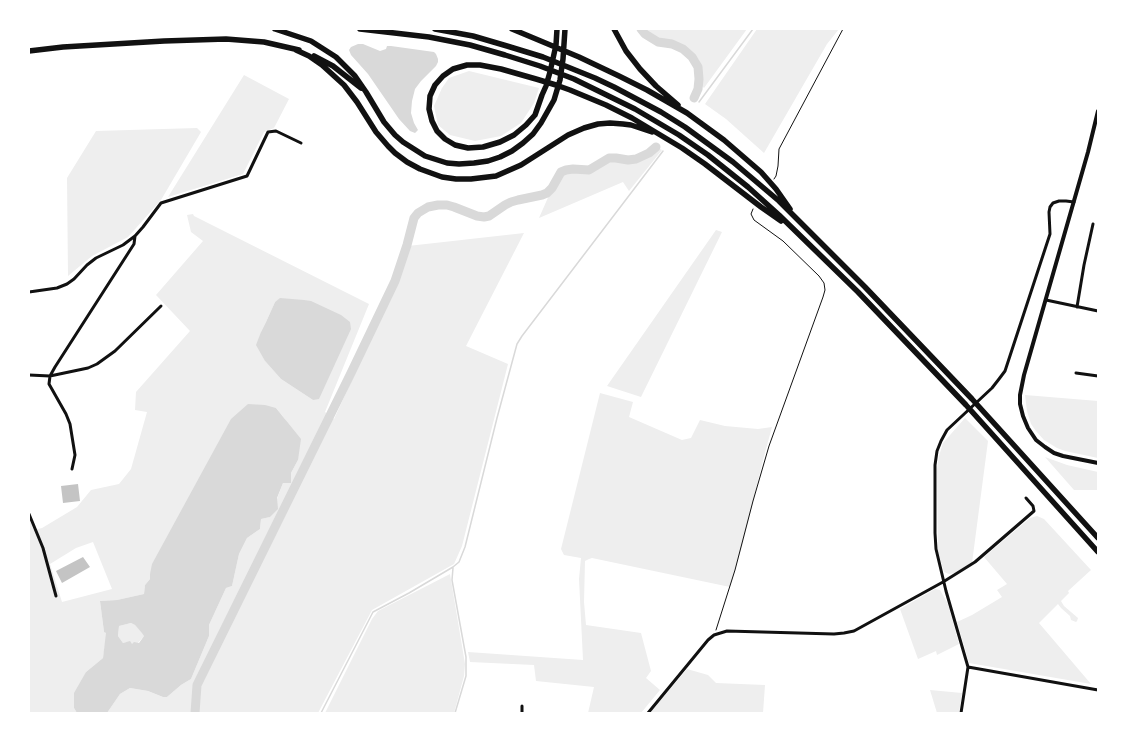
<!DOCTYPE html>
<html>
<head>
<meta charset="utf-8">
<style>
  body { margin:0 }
  #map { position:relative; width:1127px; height:742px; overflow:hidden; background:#fff; font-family:Raleway,sans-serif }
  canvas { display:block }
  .frame { position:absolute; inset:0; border:30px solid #fff; pointer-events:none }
</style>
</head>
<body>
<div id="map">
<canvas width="1127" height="742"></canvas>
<div class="frame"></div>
</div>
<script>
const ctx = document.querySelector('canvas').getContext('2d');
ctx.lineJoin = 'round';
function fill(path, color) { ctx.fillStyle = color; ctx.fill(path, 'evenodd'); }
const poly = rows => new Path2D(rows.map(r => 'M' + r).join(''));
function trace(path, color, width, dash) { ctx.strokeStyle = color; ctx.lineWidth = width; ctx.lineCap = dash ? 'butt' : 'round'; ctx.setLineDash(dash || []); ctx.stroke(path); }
const green = poly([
  [646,29,747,29,704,88,701,85,699,60,691,51,682,46,660,40,653,36],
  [757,29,839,29,827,44,764,153,726,119,705,104],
  [469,71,539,88,534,103,521,123,501,136,475,141,450,135,438,125,434,106,442,88,449,78],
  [244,75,289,99,274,128,264,132,243,174,168,197],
  [197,128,201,132,161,200,128,237,92,256,68,276,67,178,96,131],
  [658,148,662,150,629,191,623,182,539,218,550,193,564,174,569,172,585,172,595,170,609,161,614,161,630,163,638,161,656,151],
  [193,214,194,216,369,304,325,412,334,419,399,278,408,246,524,233,466,346,508,364,462,546,454,564,372,610,318,713,197,713,198,687,286,514,231,608,194,685,192,713,107,713,120,694,130,688,148,691,163,697,167,697,181,685,191,679,209,636,209,625,226,588,232,586,239,554,247,538,260,529,261,519,270,517,283,483,291,483,291,473,298,460,285,419,276,408,150,574,150,579,145,585,144,594,117,600,100,601,104,632,107,633,103,658,86,672,74,708,77,713,29,713,29,519,34,530,42,528,77,507,91,490,119,484,131,469,147,412,135,410,136,392,190,331,156,295,203,241,191,232,187,215],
  [280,299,292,300,313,400,281,379,265,361,261,332,266,322,275,302],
  [93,542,112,589,62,602,50,564,76,548],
  [716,230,722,232,641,397,607,386],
  [600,393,633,402,629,417,682,440,691,438,700,420,725,426,758,429,772,427,763,460,743,543,730,587,592,558,589,559,585,561,584,602,586,625,641,633,651,671,646,678,660,690,641,713,588,713,594,687,536,681,534,665,470,662,468,652,583,660,579,579,581,558,564,555,561,549],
  [1025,395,1098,401,1098,458,1065,451,1057,448,1044,440,1036,431,1031,424,1027,411],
  [965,418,988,441,972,563,955,573,949,574,944,572,938,552,937,469,939,456,943,443],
  [1045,457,1067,465,1098,472,1098,490,1074,490],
  [1037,516,1044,519,1091,570,1068,591,1069,593,1061,601,1064,606,1078,618,1077,621,1076,622,1071,620,1070,616,1061,608,1058,604,1039,623,1091,684,969,663,957,622,972,615,1002,597,997,590,1007,584,984,557,1030,518],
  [450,574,465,664,464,676,454,713,325,713,372,619,378,611],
  [935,589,940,590,948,604,959,644,937,655,936,651,918,659,900,609],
  [131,623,135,625,143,633,144,636,138,643,132,645,127,642,123,643,118,636,119,626],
  [687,669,708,675,716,683,765,685,763,713,650,713],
  [930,690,962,693,959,713,937,713]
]);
const water = poly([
  [358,44,363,44,380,51,386,49,387,46,391,46,434,52,436,54,438,59,438,62,436,66,421,81,415,89,412,101,411,113,414,123,418,130,415,133,410,131,399,119,368,74,351,55,349,50,351,47],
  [280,298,304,300,311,301,341,315,350,322,351,329,319,399,313,400,281,379,265,361,256,345,261,332,266,322,275,302],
  [248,404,265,405,276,408,301,439,298,460,291,473,291,483,283,483,277,498,278,509,270,517,261,519,260,529,247,538,239,554,232,586,226,588,209,625,209,636,191,679,181,685,167,697,163,697,148,691,130,688,120,694,107,713,77,713,74,708,74,693,86,672,103,658,106,633,104,632,100,601,117,600,144,594,145,585,150,579,150,574,152,564,231,419],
  [131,623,135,625,142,633,144,636,139,643,134,642,132,644,130,641,123,643,118,636,119,626]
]);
const stream = poly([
  [699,102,753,29],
  [453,568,452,580,466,657,466,676,455,713],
  [321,713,373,612,409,593,453,567,459,562,465,547,497,418,517,344,522,336,663,151]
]);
const river = poly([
  [641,29,645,34,658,42,672,44,683,49,692,57,698,67,699,79,698,89,694,98],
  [195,713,197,685,351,373,395,281,407,245,414,218,418,213,428,207,438,205,447,205,454,207,477,216,484,217,489,216,505,205,511,202,518,200,542,195,547,193,552,188,561,172,566,170,573,169,589,170,609,158,616,158,628,160,636,159,649,153,656,147]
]);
const building = poly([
  [78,484,80,501,63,503,61,486],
  [83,557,90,567,62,583,56,571]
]);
const path = poly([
  [774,179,776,176,778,166,779,149,843,29],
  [716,630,735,570,753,501,769,446,823,297,825,290,824,283,819,276,783,241,754,220,751,214,753,209]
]);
const minor = poly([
  [29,292,57,288,67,284,74,279,87,265,96,258,123,245,135,236,143,227,161,203,247,176,268,132,276,131,301,143],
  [1046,300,1098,311],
  [1077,307,1084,265,1093,224],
  [1076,373,1098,376],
  [29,375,50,376,88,368,97,364,115,351,161,306],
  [72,469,75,455,70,424,66,414,49,384,50,376,55,367,134,244,135,236],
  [29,514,43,548,56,596],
  [968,667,1098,690],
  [522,713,522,706],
  [648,713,708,640,714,635,727,631,834,634,844,633,854,631,943,582,975,562,1034,511,1033,506,1026,498],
  [961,713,968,667,946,591,936,549,935,533,935,465,937,451,941,441,947,430,992,388,999,379,1005,371,1050,234,1049,212,1050,207,1053,203,1059,201,1066,201,1074,202]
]);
const tertiary = poly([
  [1098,111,1088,152,1024,375,1020,395,1020,404,1023,416,1028,428,1036,440,1045,447,1054,453,1063,456,1098,463]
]);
const motorway = poly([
  [275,29,311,41,336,57,355,76,366,92,384,122,395,135,403,142,425,156,447,163,459,164,474,163,488,161,500,157,512,151,523,143,533,134,541,123,554,100,560,80,563,59,565,29],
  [360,29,429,37,470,45,505,55,540,66,574,79,635,109,679,135,708,155,748,187,779,215,858,292,966,405,1098,552],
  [435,29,473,36,507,46,543,57,595,78,614,87,661,112,685,127,733,162,779,201,865,287,972,399,1098,538],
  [512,29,579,57,619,76,647,90,687,113,724,140,761,172,776,189,790,209],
  [557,29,556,45,550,72,546,86,542,95,535,115,526,125,514,135,500,142,483,147,468,148,455,145,445,139,437,131,432,121,429,109,430,96,435,85,443,76,453,69,467,65,480,65,501,69,536,79,556,85,570,90,606,105,632,118,682,148,705,164,761,207,781,221],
  [614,29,626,51,640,69,656,86,678,105],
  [296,50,309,56,322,65,344,85,357,102,376,132,388,146,395,153,407,162,420,169,442,177,456,179,471,179,496,176,521,165,568,135,584,128,598,124,610,123,623,124,631,125,652,132],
  [29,51,63,47,164,41,226,39,264,42,299,50],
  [314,56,333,66,361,88]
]);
fill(green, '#eee');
fill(water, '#d9d9d9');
trace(stream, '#d9d9d9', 1.5);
trace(river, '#d9d9d9', 9);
fill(building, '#c4c4c4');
trace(path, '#111', 1);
trace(minor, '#111', 3);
trace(tertiary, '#111', 4);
trace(motorway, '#111', 5.5);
</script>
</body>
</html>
